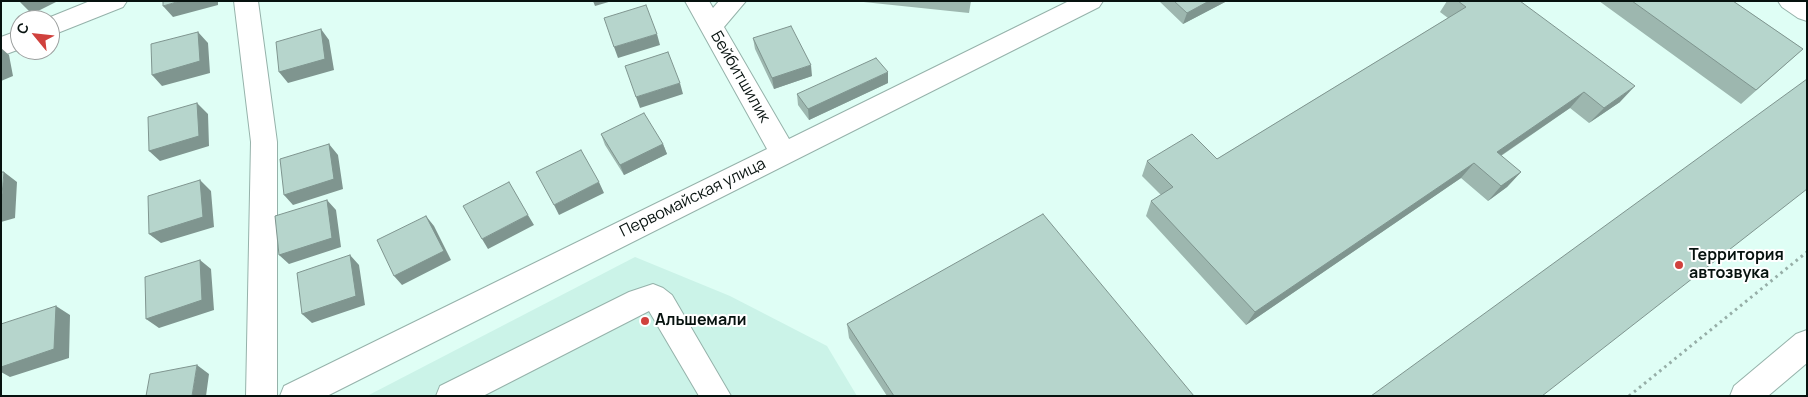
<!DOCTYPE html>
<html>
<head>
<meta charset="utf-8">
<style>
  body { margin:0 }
  #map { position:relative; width:1808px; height:397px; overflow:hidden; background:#dffef5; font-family:Manrope,sans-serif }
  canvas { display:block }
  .frame { position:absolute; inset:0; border:2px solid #07120f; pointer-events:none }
  .north { position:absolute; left:10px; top:10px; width:50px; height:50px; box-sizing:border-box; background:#fff; border:1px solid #9ca09f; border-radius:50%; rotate:298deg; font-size:14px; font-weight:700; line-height:20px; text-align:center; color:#07120f }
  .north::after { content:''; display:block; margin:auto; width:18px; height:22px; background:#d0413d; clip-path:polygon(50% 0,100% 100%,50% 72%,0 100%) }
</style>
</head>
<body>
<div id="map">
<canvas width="1808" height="397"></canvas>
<div class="frame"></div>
<div class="north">С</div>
</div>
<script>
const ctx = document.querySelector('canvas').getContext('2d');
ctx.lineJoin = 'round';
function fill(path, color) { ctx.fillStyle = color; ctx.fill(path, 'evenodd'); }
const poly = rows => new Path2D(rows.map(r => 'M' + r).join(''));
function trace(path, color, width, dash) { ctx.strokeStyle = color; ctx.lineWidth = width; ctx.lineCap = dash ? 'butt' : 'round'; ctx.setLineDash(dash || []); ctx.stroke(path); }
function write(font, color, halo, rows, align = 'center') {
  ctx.font = font + ' Manrope,sans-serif'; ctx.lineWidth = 4; ctx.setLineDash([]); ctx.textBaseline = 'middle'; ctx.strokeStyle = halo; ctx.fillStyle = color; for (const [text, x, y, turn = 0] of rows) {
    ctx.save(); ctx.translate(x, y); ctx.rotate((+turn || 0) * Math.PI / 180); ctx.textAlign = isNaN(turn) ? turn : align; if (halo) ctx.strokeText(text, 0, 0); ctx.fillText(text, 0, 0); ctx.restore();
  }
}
const built = poly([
  [635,257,730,296,827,346,857,396,367,396]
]);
const path = poly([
  [1629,396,1807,252]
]);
const minor = poly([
  [90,1,127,1,123,7,50,36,50,20,43,20,90,1],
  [234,1,258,1,277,142,277,396,246,396,251,142,234,1],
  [685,1,709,1,713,8,719,1,746,1,724,27,789,139,1069,1,1103,1,1099,7,327,396,280,396,284,386,767,149,685,1],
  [1778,1,1807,1,1807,21,1798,18,1782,7,1778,1],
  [20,30,20,49,1,56,1,37,20,30],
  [653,284,663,288,672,295,731,396,699,396,649,311,483,396,436,396,440,386,629,292,653,284]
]);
const major = poly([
  [1807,330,1807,363,1768,396,1730,396,1734,386,1796,334,1807,330]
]);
const wall = poly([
  [854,1,971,1,969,13],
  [1159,1,1227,1,1183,24],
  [1447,1,1520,1,1620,102,1589,123,1570,108,1501,156,1521,172,1507,187,1488,201,1461,178,1246,325,1146,216,1151,201,1161,195,1142,176,1147,161,1217,159,1448,18,1440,12],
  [1599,1,1733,1,1803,49,1741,104],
  [753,38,812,76,774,89,755,49],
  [888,83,809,120,798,105,797,94],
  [601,134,663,144,667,154,624,175,605,145],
  [847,324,1194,396,887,396,849,338]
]);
const shadedWall = poly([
  [22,1,58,1,32,14,20,2],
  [180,1,218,1,218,5,173,17,163,6],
  [593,1,612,1,595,6],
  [1209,1,1227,1,1183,24,1187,13],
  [321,29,329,40,334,70,288,83,279,72],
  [198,32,208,43,210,73,162,86,152,75],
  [657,34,660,45,618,58,614,47],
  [1,48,9,55,13,76,1,81],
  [811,65,812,76,774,89,772,78],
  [888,72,888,83,809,120,808,109],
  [680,83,683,94,640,108,636,97],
  [1635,86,1620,102,1589,123,1604,108],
  [1584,92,1570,108,1484,167,1497,152],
  [197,103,208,114,209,146,160,161,149,151],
  [329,144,338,155,343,189,293,205,284,195],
  [663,144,667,154,624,175,620,165],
  [1474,163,1461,178,1246,325,1255,312],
  [4,172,17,182,15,218,1,222,1,206],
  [1521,172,1507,187,1488,201,1501,186],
  [200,180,211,191,214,227,161,243,149,234],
  [599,182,604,193,559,215,554,205],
  [327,200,336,210,341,247,289,264,279,255],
  [528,215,534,225,488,249,482,239],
  [426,216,434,226,451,260,402,285,394,276],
  [350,255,359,265,365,305,312,323,302,314],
  [200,260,211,269,214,310,159,328,146,319],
  [56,306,70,315,69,358,10,377,1,372,1,367],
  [197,365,209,374,206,396,192,396]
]);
const building = poly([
  [163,1,180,1,163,6,163,1],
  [1174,1,1209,1,1187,13,1174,1],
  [1458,1,1520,1,1635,86,1604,108,1584,92,1497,152,1521,172,1501,186,1474,163,1255,312,1151,201,1173,187,1147,161,1192,134,1217,159,1466,7,1458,1],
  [1632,1,1733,1,1803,49,1756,90,1632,1],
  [646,5,657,34,614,47,604,18,646,5],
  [791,26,811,65,772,78,753,38,791,26],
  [321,29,325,59,279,72,276,42,321,29],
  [198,32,200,61,152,75,151,44,198,32],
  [668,52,680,83,636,97,625,66,668,52],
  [876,58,888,72,808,109,797,94,876,58],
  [1807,79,1807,189,1542,396,1371,396,1807,79],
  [197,103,199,136,149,151,148,117,197,103],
  [644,113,663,144,620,165,601,134,644,113],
  [329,144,334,179,284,195,280,159,329,144],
  [581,150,599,182,554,205,536,172,581,150],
  [1,172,4,172,1,206,1,172],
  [200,180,203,217,149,234,148,196,200,180],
  [509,182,528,215,482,239,463,206,509,182],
  [327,200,332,238,279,255,275,216,327,200],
  [1043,214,1194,396,894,396,847,324,1043,214],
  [426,216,444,251,394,276,377,240,426,216],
  [350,255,356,296,302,314,297,273,350,255],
  [200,260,202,300,146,319,145,277,200,260],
  [56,306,54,349,1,367,1,324,56,306],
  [197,365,192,396,146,396,150,374,197,365]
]);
const markers = [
  [1679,265,5,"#d0413d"],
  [645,321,5,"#d0413d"]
];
const streetNames = [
  ["Бейбитшилик",740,77,60],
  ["Первомайская улица",693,198,-26]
];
const poiNames = [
  ["Территория",1689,256],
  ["автозвука",1689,274],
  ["Альшемали",655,321]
];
fill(built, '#cbf3e8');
trace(minor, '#95b2aa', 2);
trace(major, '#95b2aa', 2);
trace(path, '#96aea7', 3, [2.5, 4]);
fill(minor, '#fff');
fill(major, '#fff');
fill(wall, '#9db7af');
fill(shadedWall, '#7f958f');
fill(building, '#b6d5cc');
trace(building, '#7f958f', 1);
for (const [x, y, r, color] of markers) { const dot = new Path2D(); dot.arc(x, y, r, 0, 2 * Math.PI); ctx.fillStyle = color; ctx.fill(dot); trace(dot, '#fff', 2); }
write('16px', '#07120f', '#fff', streetNames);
write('bold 16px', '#07120f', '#fff', poiNames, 'left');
</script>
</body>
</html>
